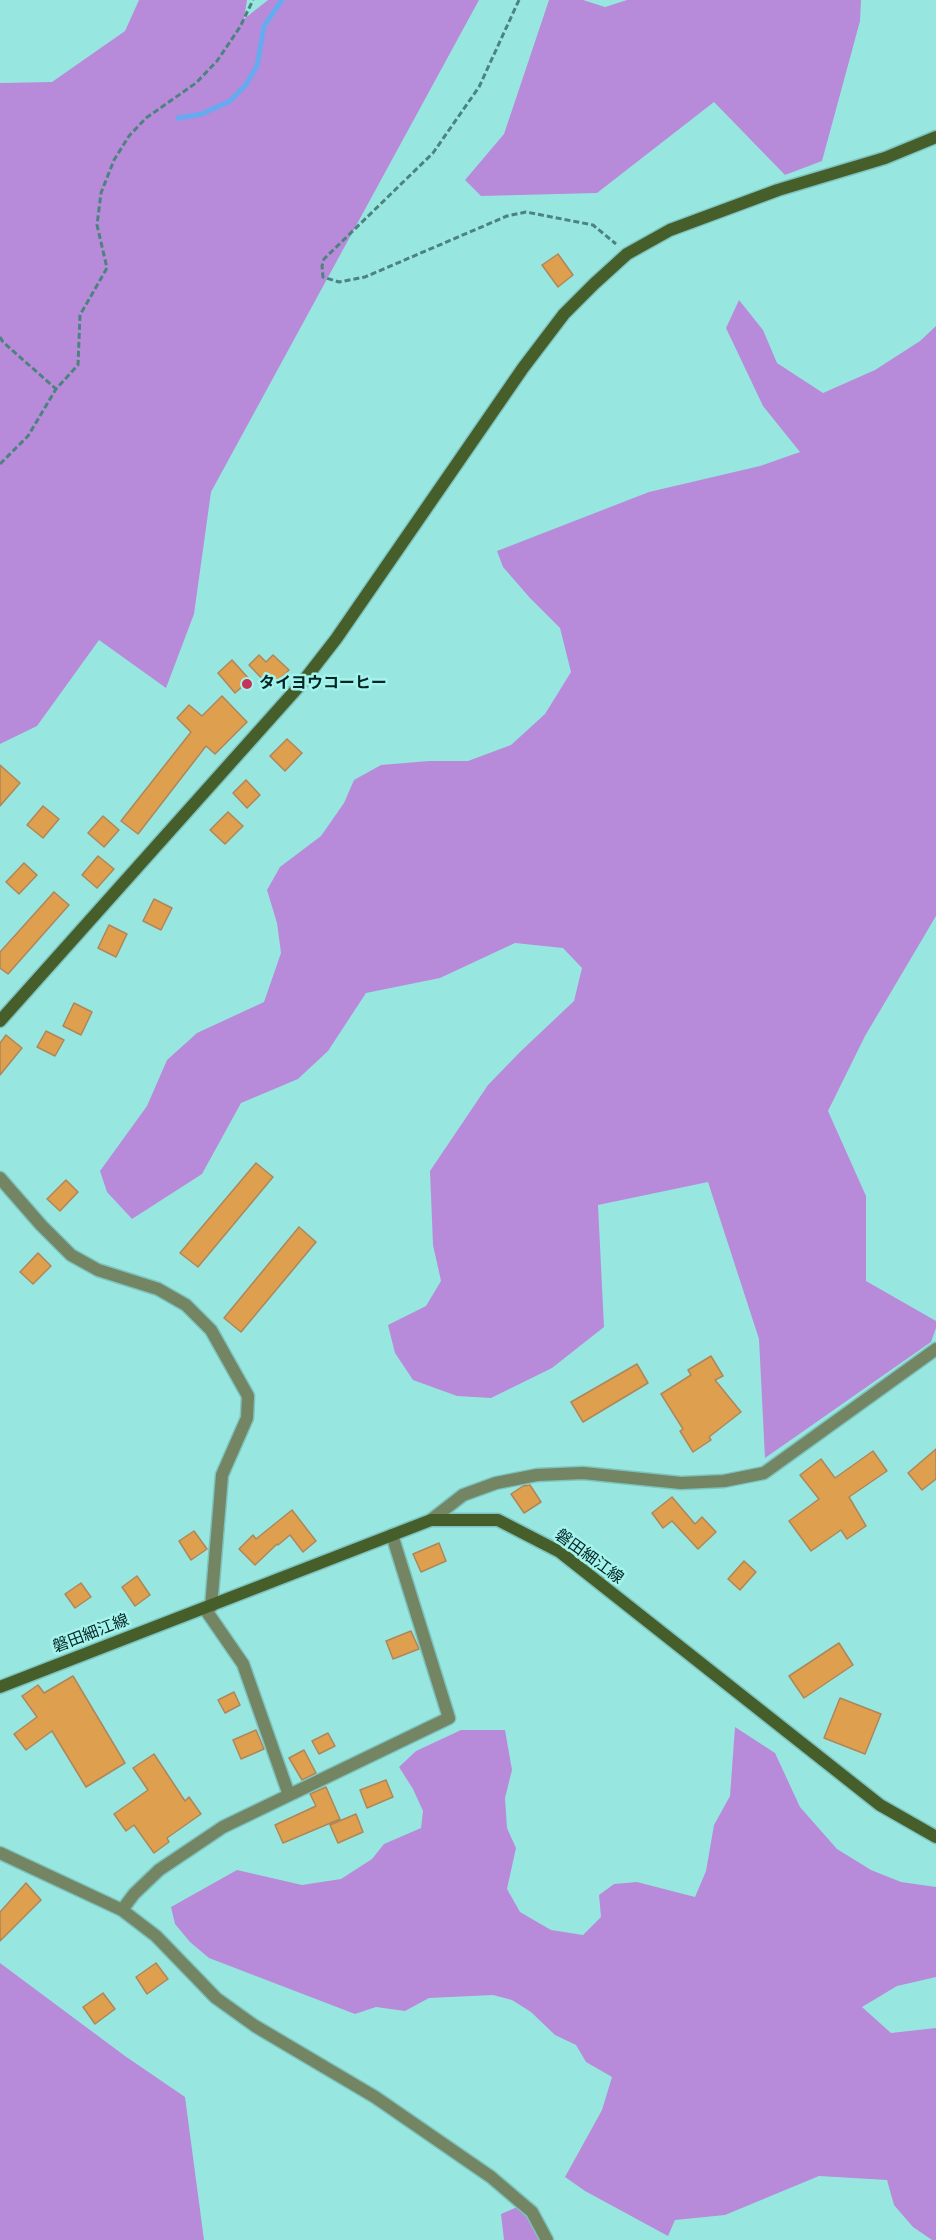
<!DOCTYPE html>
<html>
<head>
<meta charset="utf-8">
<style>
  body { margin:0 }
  canvas { display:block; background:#98e6e0 }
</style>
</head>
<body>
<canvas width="936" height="2240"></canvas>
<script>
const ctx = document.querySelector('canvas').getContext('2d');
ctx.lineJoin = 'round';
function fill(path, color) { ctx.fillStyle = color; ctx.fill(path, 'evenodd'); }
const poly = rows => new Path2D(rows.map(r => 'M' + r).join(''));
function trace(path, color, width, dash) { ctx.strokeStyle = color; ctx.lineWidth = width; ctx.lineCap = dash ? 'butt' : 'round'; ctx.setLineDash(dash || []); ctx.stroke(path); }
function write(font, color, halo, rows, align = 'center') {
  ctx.font = font + ' Helvetica,"Noto Sans JP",sans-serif'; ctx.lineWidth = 5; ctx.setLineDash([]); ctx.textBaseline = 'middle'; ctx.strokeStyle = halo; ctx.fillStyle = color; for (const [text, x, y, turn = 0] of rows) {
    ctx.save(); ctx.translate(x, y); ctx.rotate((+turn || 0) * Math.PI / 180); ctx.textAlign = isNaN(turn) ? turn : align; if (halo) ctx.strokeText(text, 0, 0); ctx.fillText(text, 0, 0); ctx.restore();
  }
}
const forest = poly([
  [139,0,247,0,244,19,268,0,479,0,211,492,194,614,166,688,99,640,37,726,0,744,0,83,52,82,125,31],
  [549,0,583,0,605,7,627,0,861,0,860,21,822,161,785,175,714,102,597,193,481,196,465,180,504,134],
  [739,300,763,330,777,363,823,393,875,370,920,341,936,326,936,916,865,1036,828,1111,866,1196,866,1281,936,1321,936,1328,931,1342,765,1458,759,1339,708,1182,598,1205,604,1327,552,1368,491,1398,457,1396,413,1380,395,1353,388,1325,426,1306,441,1281,433,1245,430,1171,488,1085,520,1052,574,1001,582,968,563,948,515,943,440,978,366,993,328,1051,298,1079,241,1103,202,1174,132,1219,107,1192,100,1171,147,1106,167,1060,197,1033,264,1002,281,953,277,923,267,890,280,867,321,836,344,803,354,780,381,765,429,761,468,761,511,745,545,714,571,672,560,628,530,598,503,567,497,551,649,492,760,466,800,452,763,406,726,328],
  [735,1727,775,1753,800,1807,837,1849,871,1870,901,1882,936,1887,936,1977,897,1986,862,2007,891,2033,936,2028,936,2240,932,2240,913,2227,894,2205,887,2180,819,2176,725,2215,675,2220,668,2236,585,2191,565,2177,602,2110,612,2077,586,2062,576,2045,555,2035,531,2012,512,2000,493,1995,429,1998,405,2011,376,2007,355,2014,209,1958,190,1942,175,1924,171,1907,237,1870,302,1885,341,1879,372,1859,384,1844,421,1828,423,1811,413,1789,399,1767,416,1751,461,1730,505,1730,512,1770,505,1798,507,1828,516,1848,507,1889,520,1912,551,1930,583,1935,601,1917,599,1895,614,1884,637,1882,695,1897,706,1871,714,1825,730,1796],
  [0,1963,125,2056,185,2097,204,2240,0,2240],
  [522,2205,551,2240,504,2240,501,2214]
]);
const stream = poly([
  [178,118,202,114,230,101,245,86,257,66,264,26,282,0]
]);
const building = poly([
  [558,254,573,275,558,287,542,265,558,254],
  [259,655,266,662,273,655,289,670,271,688,249,665,259,655],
  [232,660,250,680,235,693,218,673,232,660],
  [222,696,247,722,215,754,206,746,138,834,121,821,191,732,177,718,189,705,202,716,222,696],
  [287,739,302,753,285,771,270,756,287,739],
  [0,765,20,783,0,806,0,765],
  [246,780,260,795,247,808,233,793,246,780],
  [43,806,59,819,43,838,27,825,43,806],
  [228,812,243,826,225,844,210,830,228,812],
  [103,816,119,830,104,847,88,833,103,816],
  [98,856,114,869,97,888,82,875,98,856],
  [24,863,37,875,19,894,6,882,24,863],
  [54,892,69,905,8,974,0,968,0,952,54,892],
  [154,899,172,908,161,930,143,921,154,899],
  [109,925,127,934,116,957,98,948,109,925],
  [74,1003,92,1012,81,1035,63,1026,74,1003],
  [46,1031,64,1040,55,1056,37,1047,46,1031],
  [6,1035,22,1048,0,1075,0,1043,6,1035],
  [256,1163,273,1177,198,1267,180,1253,256,1163],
  [66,1180,78,1192,60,1211,47,1199,66,1180],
  [299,1227,316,1242,241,1332,224,1318,299,1227],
  [38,1253,51,1266,33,1284,20,1272,38,1253],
  [711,1356,723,1376,715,1380,741,1412,709,1437,711,1440,693,1452,680,1431,683,1429,661,1394,691,1375,688,1370,711,1356],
  [637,1364,648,1383,583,1422,571,1402,637,1364],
  [936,1449,936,1479,922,1490,908,1473,936,1449],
  [873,1451,887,1471,849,1497,866,1526,847,1539,841,1530,811,1551,789,1521,819,1499,800,1475,821,1459,835,1478,873,1451],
  [530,1485,541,1502,524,1513,511,1494,523,1486,530,1485],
  [672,1497,695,1524,702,1517,716,1532,698,1549,672,1521,663,1528,652,1513,672,1497],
  [292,1510,316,1541,303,1552,290,1535,278,1545,277,1544,255,1565,239,1549,253,1535,256,1539,292,1510],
  [194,1531,207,1549,191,1560,179,1541,194,1531],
  [439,1543,446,1561,421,1572,413,1554,439,1543],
  [744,1561,756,1572,740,1590,728,1579,744,1561],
  [137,1576,150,1595,135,1606,122,1587,137,1576],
  [81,1583,91,1597,75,1608,65,1594,81,1583],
  [411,1631,419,1649,393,1659,386,1641,411,1631],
  [839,1643,853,1665,804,1698,789,1676,839,1643],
  [73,1676,125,1763,86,1787,52,1731,26,1750,14,1734,37,1717,22,1696,38,1685,44,1693,73,1676],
  [234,1692,240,1705,225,1713,218,1700,234,1692],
  [840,1698,881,1714,865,1754,824,1738,840,1698],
  [256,1730,264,1749,241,1759,233,1740,256,1730],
  [328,1733,335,1746,319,1754,312,1741,328,1733],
  [304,1750,316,1773,302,1780,289,1758,304,1750],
  [154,1754,185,1801,189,1797,201,1814,167,1838,169,1842,154,1853,134,1825,126,1831,114,1814,148,1790,133,1768,154,1754],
  [386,1780,393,1797,367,1808,360,1790,386,1780],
  [326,1787,340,1819,283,1843,275,1825,316,1806,310,1794,326,1787],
  [356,1814,363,1832,338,1843,330,1825,356,1814],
  [26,1883,41,1900,0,1941,0,1912,26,1883],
  [156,1963,168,1979,147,1994,136,1977,156,1963],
  [103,1993,115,2009,95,2024,83,2007,103,1993]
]);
const path = poly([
  [519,0,479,87,433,153,324,259,322,266,323,277,339,282,365,277,507,216,526,212,593,225,616,244],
  [0,337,3,342,56,389],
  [0,464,28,436,56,389,78,365,80,315,107,268,97,225,101,193,114,160,129,136,146,118,196,83,217,61,240,27,253,0]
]);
const street = poly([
  [0,1178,41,1225,71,1255,98,1270,158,1289,186,1305,211,1330,248,1396,247,1418,222,1475,211,1607],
  [431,1520,463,1495,496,1483,537,1475,583,1473,681,1483,724,1481,764,1473,936,1349],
  [205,1609,243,1664,289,1795],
  [0,1853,122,1910,156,1936,216,1998,255,2026,375,2097,491,2177,532,2212,547,2240],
  [122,1910,134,1894,159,1870,223,1827,449,1718,392,1535]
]);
const secondary = poly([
  [0,1021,301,684,336,639,523,368,564,314,594,284,627,254,670,230,778,190,885,158,936,137],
  [0,1687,431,1520,498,1520,560,1552,880,1805,936,1837]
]);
const markers = [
  [247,684,6,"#c33459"]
];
const poiNames = [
  ["タイヨウコーヒー",259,684]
];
const streetNames = [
  ["磐田細江線",589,1557,36],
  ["磐田細江線",91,1634,-21]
];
fill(forest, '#b88bda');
trace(stream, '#66aaef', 5);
fill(building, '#de9f4f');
trace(building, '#ad875a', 1.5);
trace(street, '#7dc3be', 15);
trace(secondary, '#7dc3be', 15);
trace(path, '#4b837f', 3, [6, 3]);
trace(street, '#738563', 12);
trace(secondary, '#465f2a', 12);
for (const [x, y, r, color] of markers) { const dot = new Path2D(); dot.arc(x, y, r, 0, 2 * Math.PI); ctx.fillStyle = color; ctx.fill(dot); trace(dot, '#a5f3ed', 2); }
write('bold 16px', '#022422', '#a5f3ed', poiNames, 'left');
write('16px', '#022422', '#a5f3ed', streetNames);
</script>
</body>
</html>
